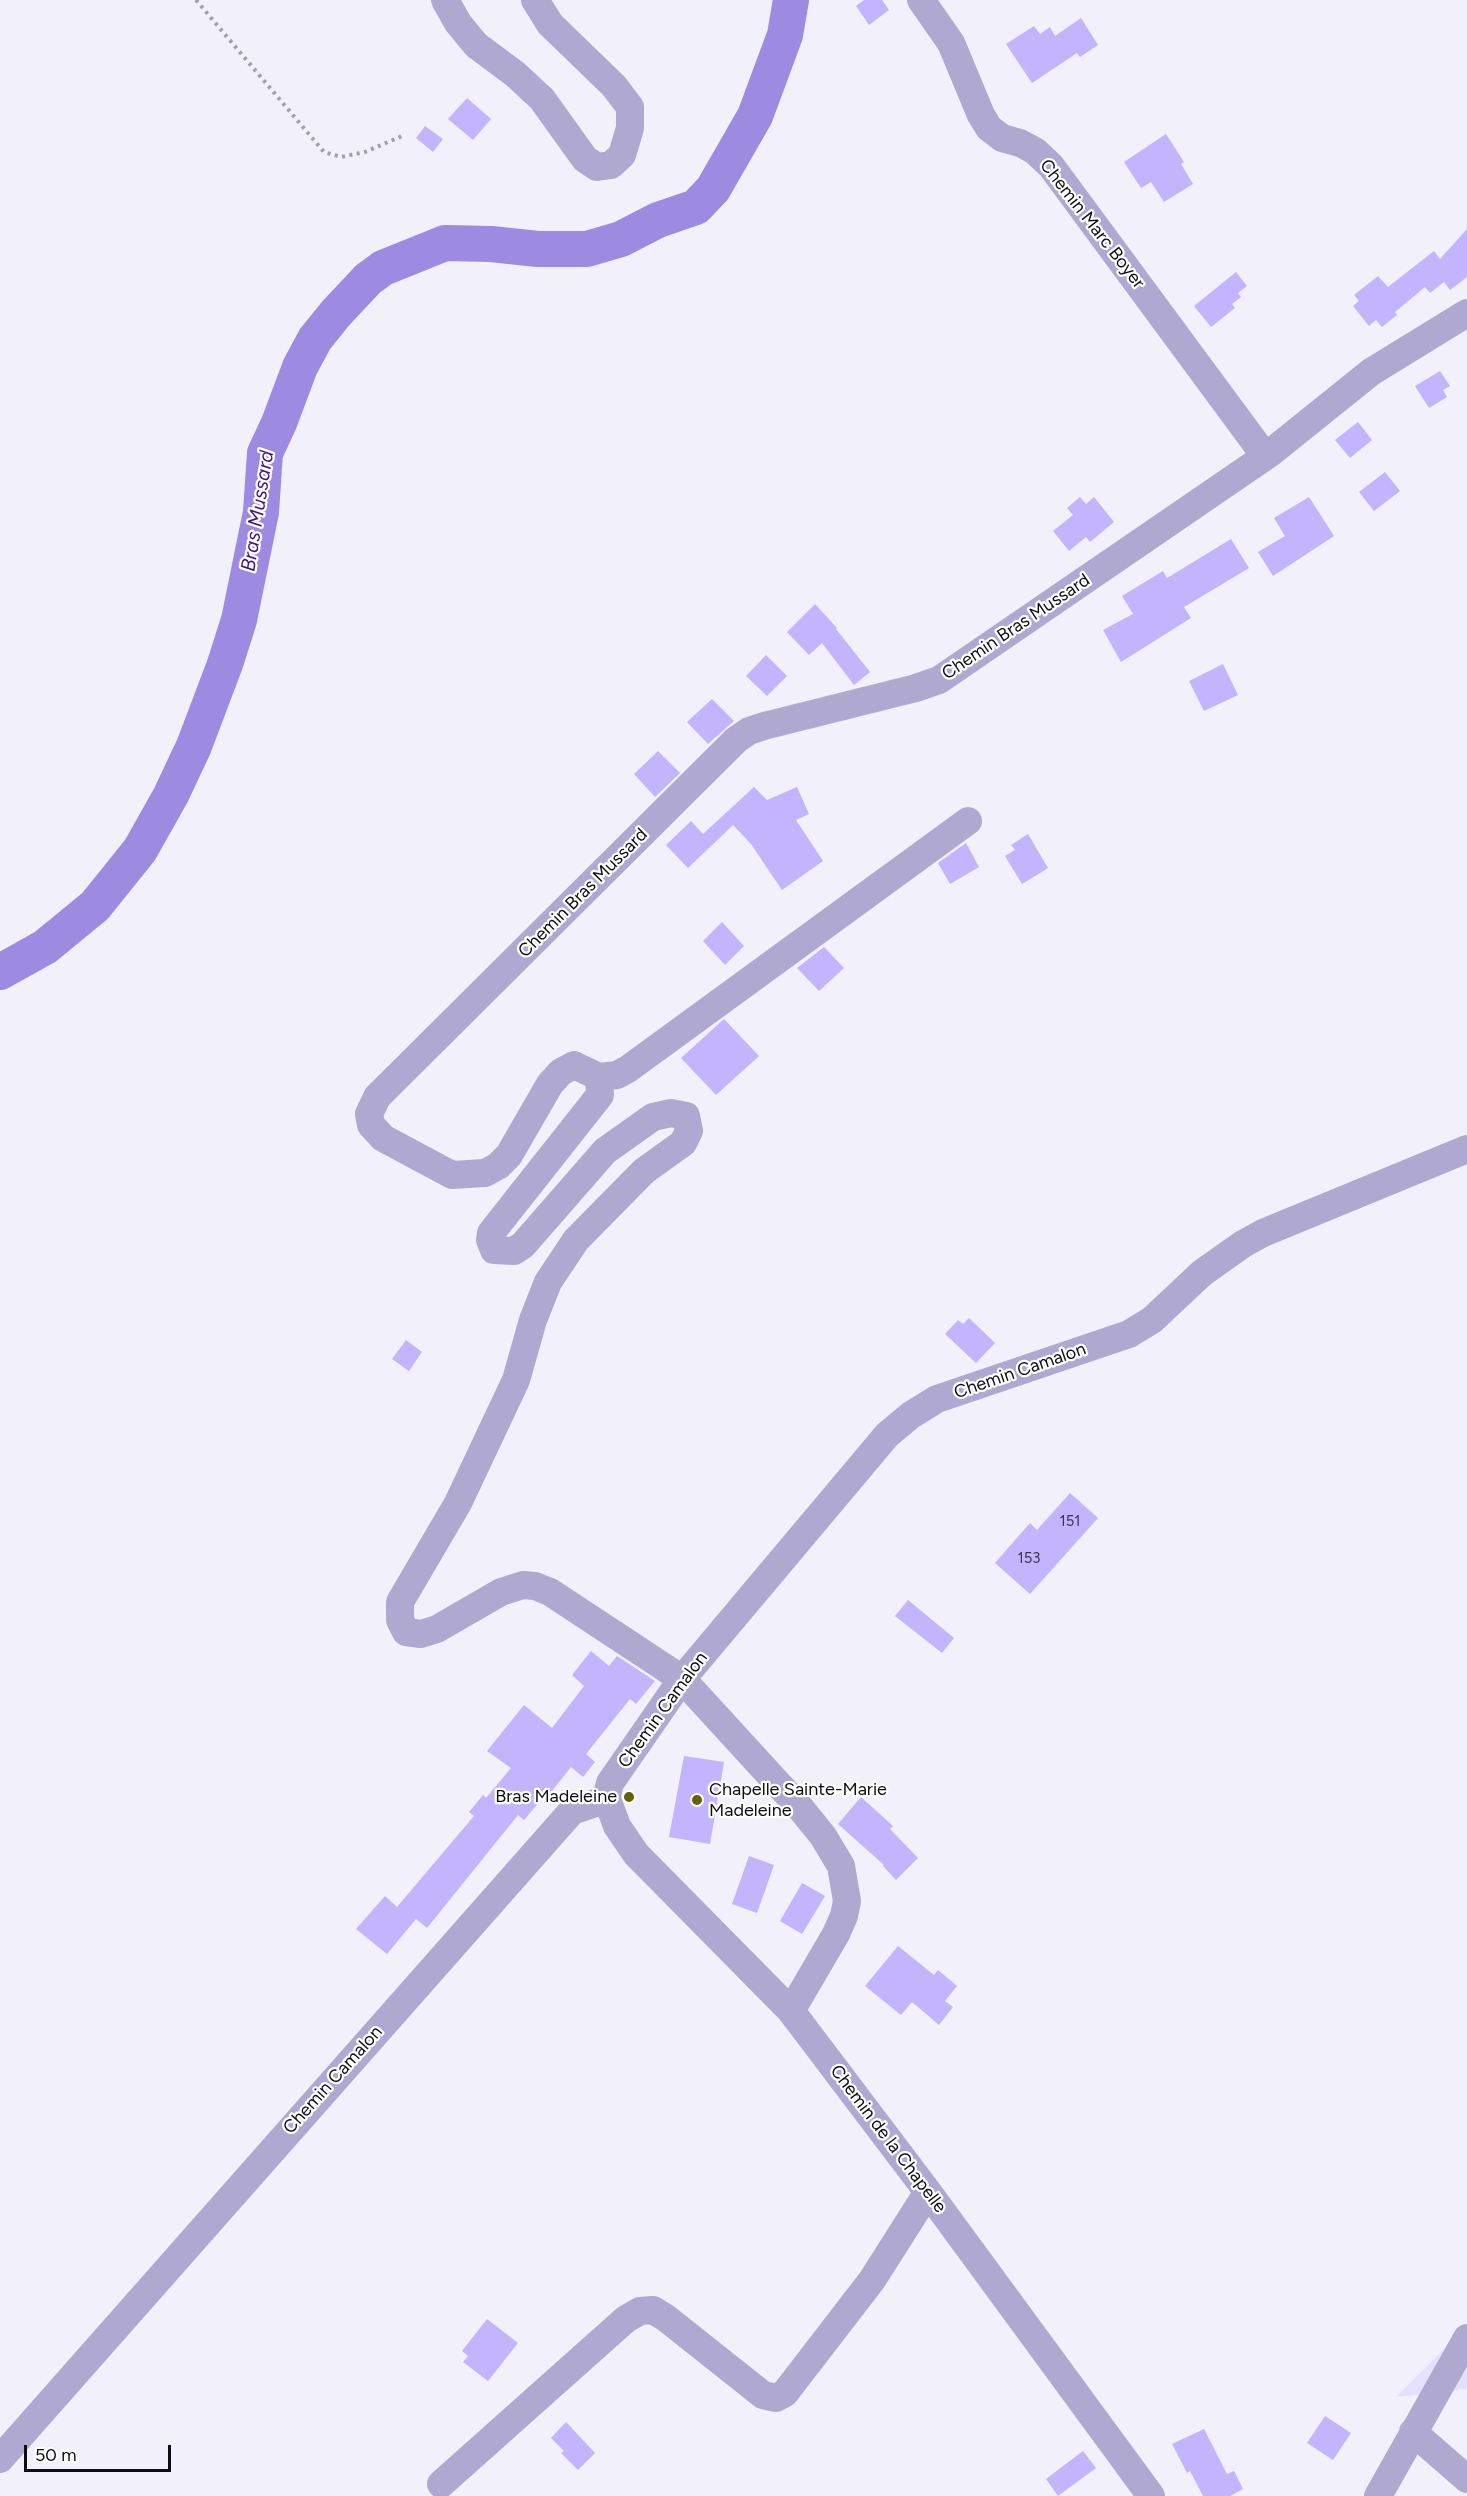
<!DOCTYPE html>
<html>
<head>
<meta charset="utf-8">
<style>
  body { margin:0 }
  #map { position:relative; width:1467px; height:2496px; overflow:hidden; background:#f1f0fb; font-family:Figtree,sans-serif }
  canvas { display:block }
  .scale { position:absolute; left:24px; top:2445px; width:147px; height:27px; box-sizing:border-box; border:3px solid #0e0d11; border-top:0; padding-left:8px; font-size:18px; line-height:21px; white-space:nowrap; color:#0e0d11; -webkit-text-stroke:4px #fff; paint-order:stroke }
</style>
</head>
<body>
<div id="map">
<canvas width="1467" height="2496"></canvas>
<div class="scale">50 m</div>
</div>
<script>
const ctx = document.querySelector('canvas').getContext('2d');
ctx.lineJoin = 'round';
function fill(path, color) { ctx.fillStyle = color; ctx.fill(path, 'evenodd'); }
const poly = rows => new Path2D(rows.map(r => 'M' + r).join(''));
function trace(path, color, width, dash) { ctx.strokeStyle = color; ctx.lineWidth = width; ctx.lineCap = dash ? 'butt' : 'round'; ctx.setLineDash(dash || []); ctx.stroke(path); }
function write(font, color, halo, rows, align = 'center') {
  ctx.font = font + ' Figtree,sans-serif'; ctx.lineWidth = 4.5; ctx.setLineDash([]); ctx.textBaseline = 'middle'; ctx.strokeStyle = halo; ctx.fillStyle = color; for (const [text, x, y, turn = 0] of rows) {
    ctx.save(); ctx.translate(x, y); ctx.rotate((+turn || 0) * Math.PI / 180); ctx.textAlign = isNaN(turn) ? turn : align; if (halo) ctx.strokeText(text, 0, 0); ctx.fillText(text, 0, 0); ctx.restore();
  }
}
const green = poly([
  [1467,2326,1467,2389,1396,2397]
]);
const river = poly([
  [0,972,45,947,95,906,140,850,171,795,194,746,225,664,239,620,261,512,265,453,279,423,300,367,315,339,336,313,368,279,383,268,445,243,491,244,538,249,587,249,621,239,658,220,696,207,713,189,755,116,785,35,791,0]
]);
const building = poly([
  [864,0,882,0,889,10,869,25,856,6],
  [1081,18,1098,45,1080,57,1077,53,1032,83,1006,44,1034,26,1040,34,1050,27,1055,36],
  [467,98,491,119,473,140,448,119],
  [425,126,443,139,433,152,416,138],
  [1166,134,1184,162,1181,164,1193,184,1164,202,1151,182,1141,188,1124,162],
  [1467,229,1467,277,1450,290,1444,282,1430,293,1425,287,1395,312,1397,315,1382,327,1376,320,1369,326,1353,306,1359,301,1354,295,1378,276,1388,287,1434,251,1440,259],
  [1236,272,1247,286,1238,293,1241,297,1232,304,1235,308,1211,327,1194,306],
  [1440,371,1450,386,1443,390,1447,397,1429,408,1415,386],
  [1358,422,1372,440,1350,458,1335,440],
  [1385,472,1400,491,1374,511,1359,492],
  [1080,497,1086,504,1094,497,1114,522,1090,542,1086,537,1069,551,1053,531,1073,515,1067,508],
  [1309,497,1334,536,1273,576,1258,552,1285,536,1274,518],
  [1231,539,1249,568,1184,607,1191,618,1121,662,1103,630,1133,614,1122,596,1163,571,1167,578],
  [815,604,837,628,836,629,870,672,854,685,822,643,809,655,787,632],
  [766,655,787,676,767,696,746,676],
  [1223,664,1238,695,1204,711,1189,681],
  [712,699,734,721,708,744,687,722],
  [658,751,680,773,655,797,634,774],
  [754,787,767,800,797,787,809,814,796,820,823,861,782,890,751,844,733,825,688,868,666,845,691,821,703,834],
  [1028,834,1048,868,1022,884,1005,856,1015,850,1011,845],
  [966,843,979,867,950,884,938,863],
  [722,922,744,946,725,965,703,941],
  [824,947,844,968,819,991,797,968],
  [724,1019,759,1056,716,1095,681,1058],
  [969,1318,995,1343,976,1363,945,1334,958,1320,963,1324],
  [406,1340,422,1352,409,1371,392,1359],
  [1070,1493,1098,1518,1030,1594,995,1563,1030,1523,1037,1530],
  [908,1600,954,1638,942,1653,895,1616],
  [591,1651,609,1666,617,1656,655,1681,636,1704,630,1699,586,1754,595,1762,583,1777,571,1767,548,1796,546,1794,524,1820,518,1815,427,1928,416,1919,387,1954,356,1929,385,1896,397,1907,474,1816,469,1812,483,1795,486,1798,511,1768,487,1751,524,1705,552,1728,584,1686,572,1675],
  [684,1756,724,1762,710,1844,669,1837],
  [861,1797,893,1826,890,1829,918,1858,896,1880,883,1866,884,1865,838,1824],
  [749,1856,774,1865,757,1913,732,1904],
  [802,1883,825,1896,802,1934,780,1921],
  [898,1946,934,1975,938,1970,957,1986,945,2001,953,2007,939,2025,912,2002,901,2015,865,1986],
  [487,2319,518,2343,488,2381,463,2362,468,2356,462,2351],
  [1325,2416,1351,2433,1333,2460,1307,2443],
  [566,2422,595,2453,578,2470,561,2453,564,2451,551,2438],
  [1204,2429,1227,2474,1234,2471,1243,2489,1230,2496,1203,2496,1190,2471,1187,2473,1172,2444],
  [1083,2451,1096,2468,1058,2496,1046,2479]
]);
const path = poly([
  [196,0,324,152,341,157,365,152,402,136]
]);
const minor = poly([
  [445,0,458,23,476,45,515,74,542,99,585,159,597,167,611,165,622,155,630,128,630,107,614,86,550,24,535,0],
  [921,0,951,43,981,115,989,128,1002,138,1020,143,1035,151,1051,166,1265,456],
  [968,821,628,1069,617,1075,599,1077,574,1065,561,1072,550,1084,509,1155,498,1166,485,1173,452,1175,383,1138,371,1125,369,1114,377,1097,736,740,749,731,764,726,916,688,939,680,1269,454,1371,372,1467,313],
  [599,1077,600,1095,491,1233,490,1240,494,1250,514,1251,523,1245,605,1151,653,1117,671,1113,686,1116,689,1131,683,1143,644,1171,576,1240,548,1282,533,1320,516,1380,458,1503,400,1602,400,1620,406,1632,421,1634,437,1629,501,1592,523,1585,535,1586,550,1592,682,1679,802,1810,823,1836,841,1866,847,1901,844,1916,836,1934,791,2011],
  [1413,2432,1467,2479],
  [0,2459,572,1811,607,1799],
  [441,2484,626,2319,640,2311,653,2310,666,2318,763,2395,776,2398,785,2393,872,2280,928,2192],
  [1151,2496,928,2192,791,2011,636,1854,617,1826,607,1799,608,1791,610,1783,682,1679,887,1435,911,1415,937,1399,1129,1334,1152,1320,1202,1273,1243,1244,1263,1233,1467,1149],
  [1378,2496,1467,2338]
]);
const markers = [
  [629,1797,6,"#5f6400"],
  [697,1800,6,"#5f6400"]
];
const numberNames = [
  ["151",1070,1522],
  ["153",1029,1559]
];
const streetNames = [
  ["Chemin Marc Boyer",1092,224,52],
  ["Chemin Bras Mussard",1016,627,-34],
  ["Chemin Bras Mussard",583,893,-45],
  ["Chemin Camalon",1020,1371,-19],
  ["Chemin Camalon",663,1710,-54],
  ["Chemin Camalon",333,2080,-48],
  ["Chemin de la Chapelle",888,2139,53]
];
const poiNames = [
  ["Chapelle Sainte-Marie",709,1790],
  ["Madeleine",709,1811],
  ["Bras Madeleine",617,1797,"right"]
];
const waterNames = [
  ["Bras Mussard",258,511,-81]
];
fill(green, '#e4e0fd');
trace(river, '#9d8ae1', 36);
fill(building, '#c2b4fd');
trace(path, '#a1a0a9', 4, [3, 4.5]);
trace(minor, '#afa8d0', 28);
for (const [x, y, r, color] of markers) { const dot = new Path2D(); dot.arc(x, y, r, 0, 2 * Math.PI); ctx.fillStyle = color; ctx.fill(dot); trace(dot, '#fff', 2); }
write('15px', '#3b374c', null, numberNames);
write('18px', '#0e0d11', '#fff', streetNames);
write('18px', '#0e0d11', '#fff', poiNames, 'left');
write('italic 20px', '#3e187f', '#fff', waterNames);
</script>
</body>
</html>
